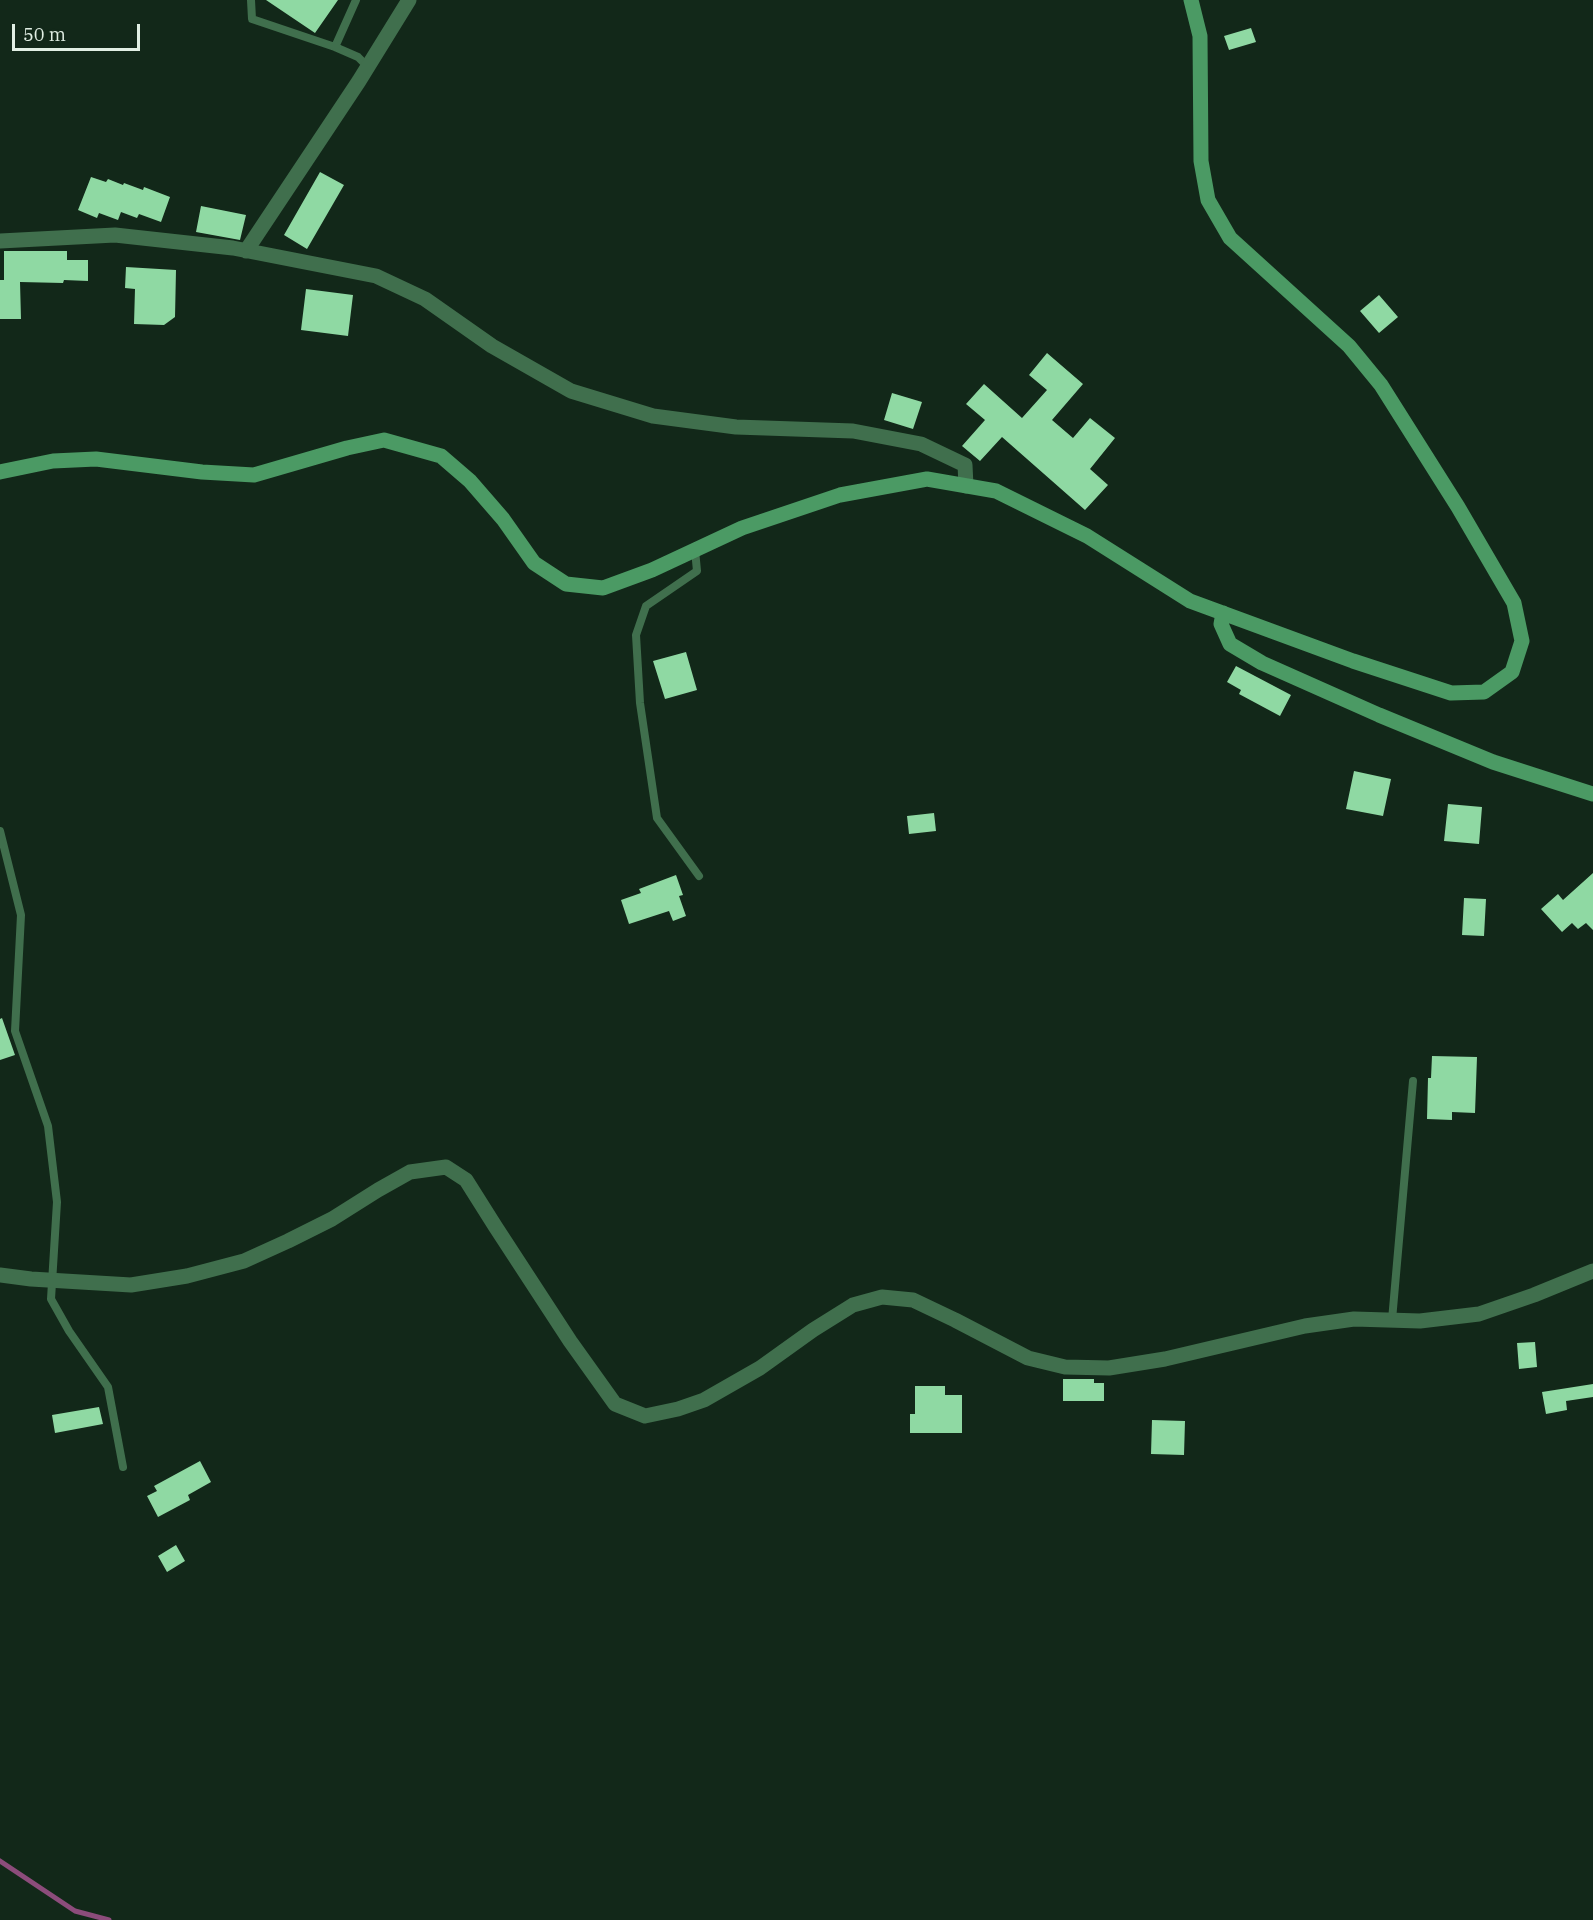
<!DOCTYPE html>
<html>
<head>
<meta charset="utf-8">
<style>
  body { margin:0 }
  #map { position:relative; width:1593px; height:1920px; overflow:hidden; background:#122819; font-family:"IBM Plex Serif",serif }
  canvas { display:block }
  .scale { position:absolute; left:12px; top:24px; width:128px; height:27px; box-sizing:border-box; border:3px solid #e1efe4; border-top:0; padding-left:8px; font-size:18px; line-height:21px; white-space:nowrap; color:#e1efe4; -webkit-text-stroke:4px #122819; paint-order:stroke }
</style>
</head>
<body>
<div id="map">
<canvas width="1593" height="1920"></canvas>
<div class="scale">50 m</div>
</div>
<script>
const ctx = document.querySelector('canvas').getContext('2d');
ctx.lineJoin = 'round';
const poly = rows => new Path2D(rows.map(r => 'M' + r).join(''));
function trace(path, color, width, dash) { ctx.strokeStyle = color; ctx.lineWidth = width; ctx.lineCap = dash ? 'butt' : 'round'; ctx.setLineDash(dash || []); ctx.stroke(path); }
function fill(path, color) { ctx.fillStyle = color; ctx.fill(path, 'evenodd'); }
const stream = poly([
  [0,1861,75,1911,109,1920]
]);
const building = poly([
  [266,0,338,0,315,33],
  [1251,28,1256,42,1229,50,1224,36],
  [320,172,344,185,307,249,284,235],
  [91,177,106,182,108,179,123,185,124,183,143,190,144,187,170,197,161,222,139,214,137,218,121,212,118,220,99,213,97,218,78,210],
  [201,206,246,215,240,240,196,232],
  [4,251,67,251,67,260,88,260,88,281,64,280,63,283,20,282,21,319,0,319,0,280,4,280],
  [126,267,176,270,175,317,164,325,134,324,135,289,125,288],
  [306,289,353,295,348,336,301,330],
  [1379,295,1398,317,1379,333,1360,311],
  [1047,353,1083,384,1052,420,1073,438,1090,418,1115,438,1090,469,1108,485,1085,510,1002,437,980,461,962,446,985,420,966,404,984,384,1022,418,1047,390,1029,375],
  [892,393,922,402,913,429,884,420],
  [686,652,697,690,665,699,653,661],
  [1236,666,1291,695,1280,716,1239,694,1241,690,1227,682],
  [1354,771,1391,779,1383,816,1346,809],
  [1448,804,1482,807,1479,844,1444,841],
  [934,813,936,831,909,834,907,816],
  [1593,873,1593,930,1586,923,1578,929,1572,923,1562,932,1541,909,1558,894,1563,900],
  [676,875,683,895,679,896,686,916,673,921,669,911,629,924,621,900,641,893,639,889],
  [1464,898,1486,899,1484,936,1462,935],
  [2,1018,15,1055,0,1060,0,1019],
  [1432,1056,1477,1057,1475,1113,1452,1112,1452,1120,1427,1119,1428,1078,1431,1078],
  [1535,1342,1537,1367,1519,1369,1517,1343],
  [1063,1379,1094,1379,1094,1383,1104,1383,1104,1401,1063,1401],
  [1593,1384,1593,1397,1566,1401,1567,1410,1546,1414,1542,1392],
  [915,1386,945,1386,945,1395,962,1395,962,1433,910,1433,910,1414,915,1414],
  [99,1407,103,1424,55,1433,52,1415],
  [1152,1420,1185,1421,1184,1455,1151,1454],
  [200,1461,211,1482,188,1495,190,1500,158,1517,147,1496,157,1491,154,1486],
  [176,1545,185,1561,167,1572,158,1556]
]);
const lane = poly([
  [251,0,252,19,335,47,358,57,368,67],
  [335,47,356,0],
  [695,550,697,571,646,606,636,635,640,703,657,818,699,876],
  [0,831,21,915,15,1031,48,1126,57,1202,51,1299,69,1331,108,1387,123,1467],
  [1392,1320,1413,1081]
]);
const street = poly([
  [0,241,115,235,233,248,376,276,425,299,492,346,571,391,653,416,736,427,853,431,921,444,965,465,966,486],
  [246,251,359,81,409,0],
  [0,1275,31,1279,131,1285,187,1276,244,1261,288,1241,332,1219,378,1190,410,1172,446,1167,466,1180,495,1226,570,1341,615,1404,645,1416,678,1409,704,1400,760,1368,813,1330,853,1305,882,1297,913,1300,955,1320,1028,1358,1065,1367,1109,1368,1165,1359,1305,1326,1354,1319,1420,1321,1479,1314,1534,1295,1593,1271]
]);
const secondary = poly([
  [0,472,53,461,96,459,202,472,254,475,347,448,384,440,441,456,470,481,503,519,534,563,566,584,603,588,652,570,742,528,840,495,927,479,996,491,1087,536,1190,601,1353,661,1451,693,1484,692,1512,672,1522,641,1514,603,1458,507,1381,385,1349,346,1230,238,1208,200,1201,161,1200,36,1191,0],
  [1223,613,1221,624,1230,644,1262,663,1379,715,1493,762,1593,794]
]);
trace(stream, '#8c4c7b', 5);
fill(building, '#8fd9a3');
trace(lane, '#406f4d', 8);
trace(street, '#406f4d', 15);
trace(secondary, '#4b9a64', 15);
</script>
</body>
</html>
